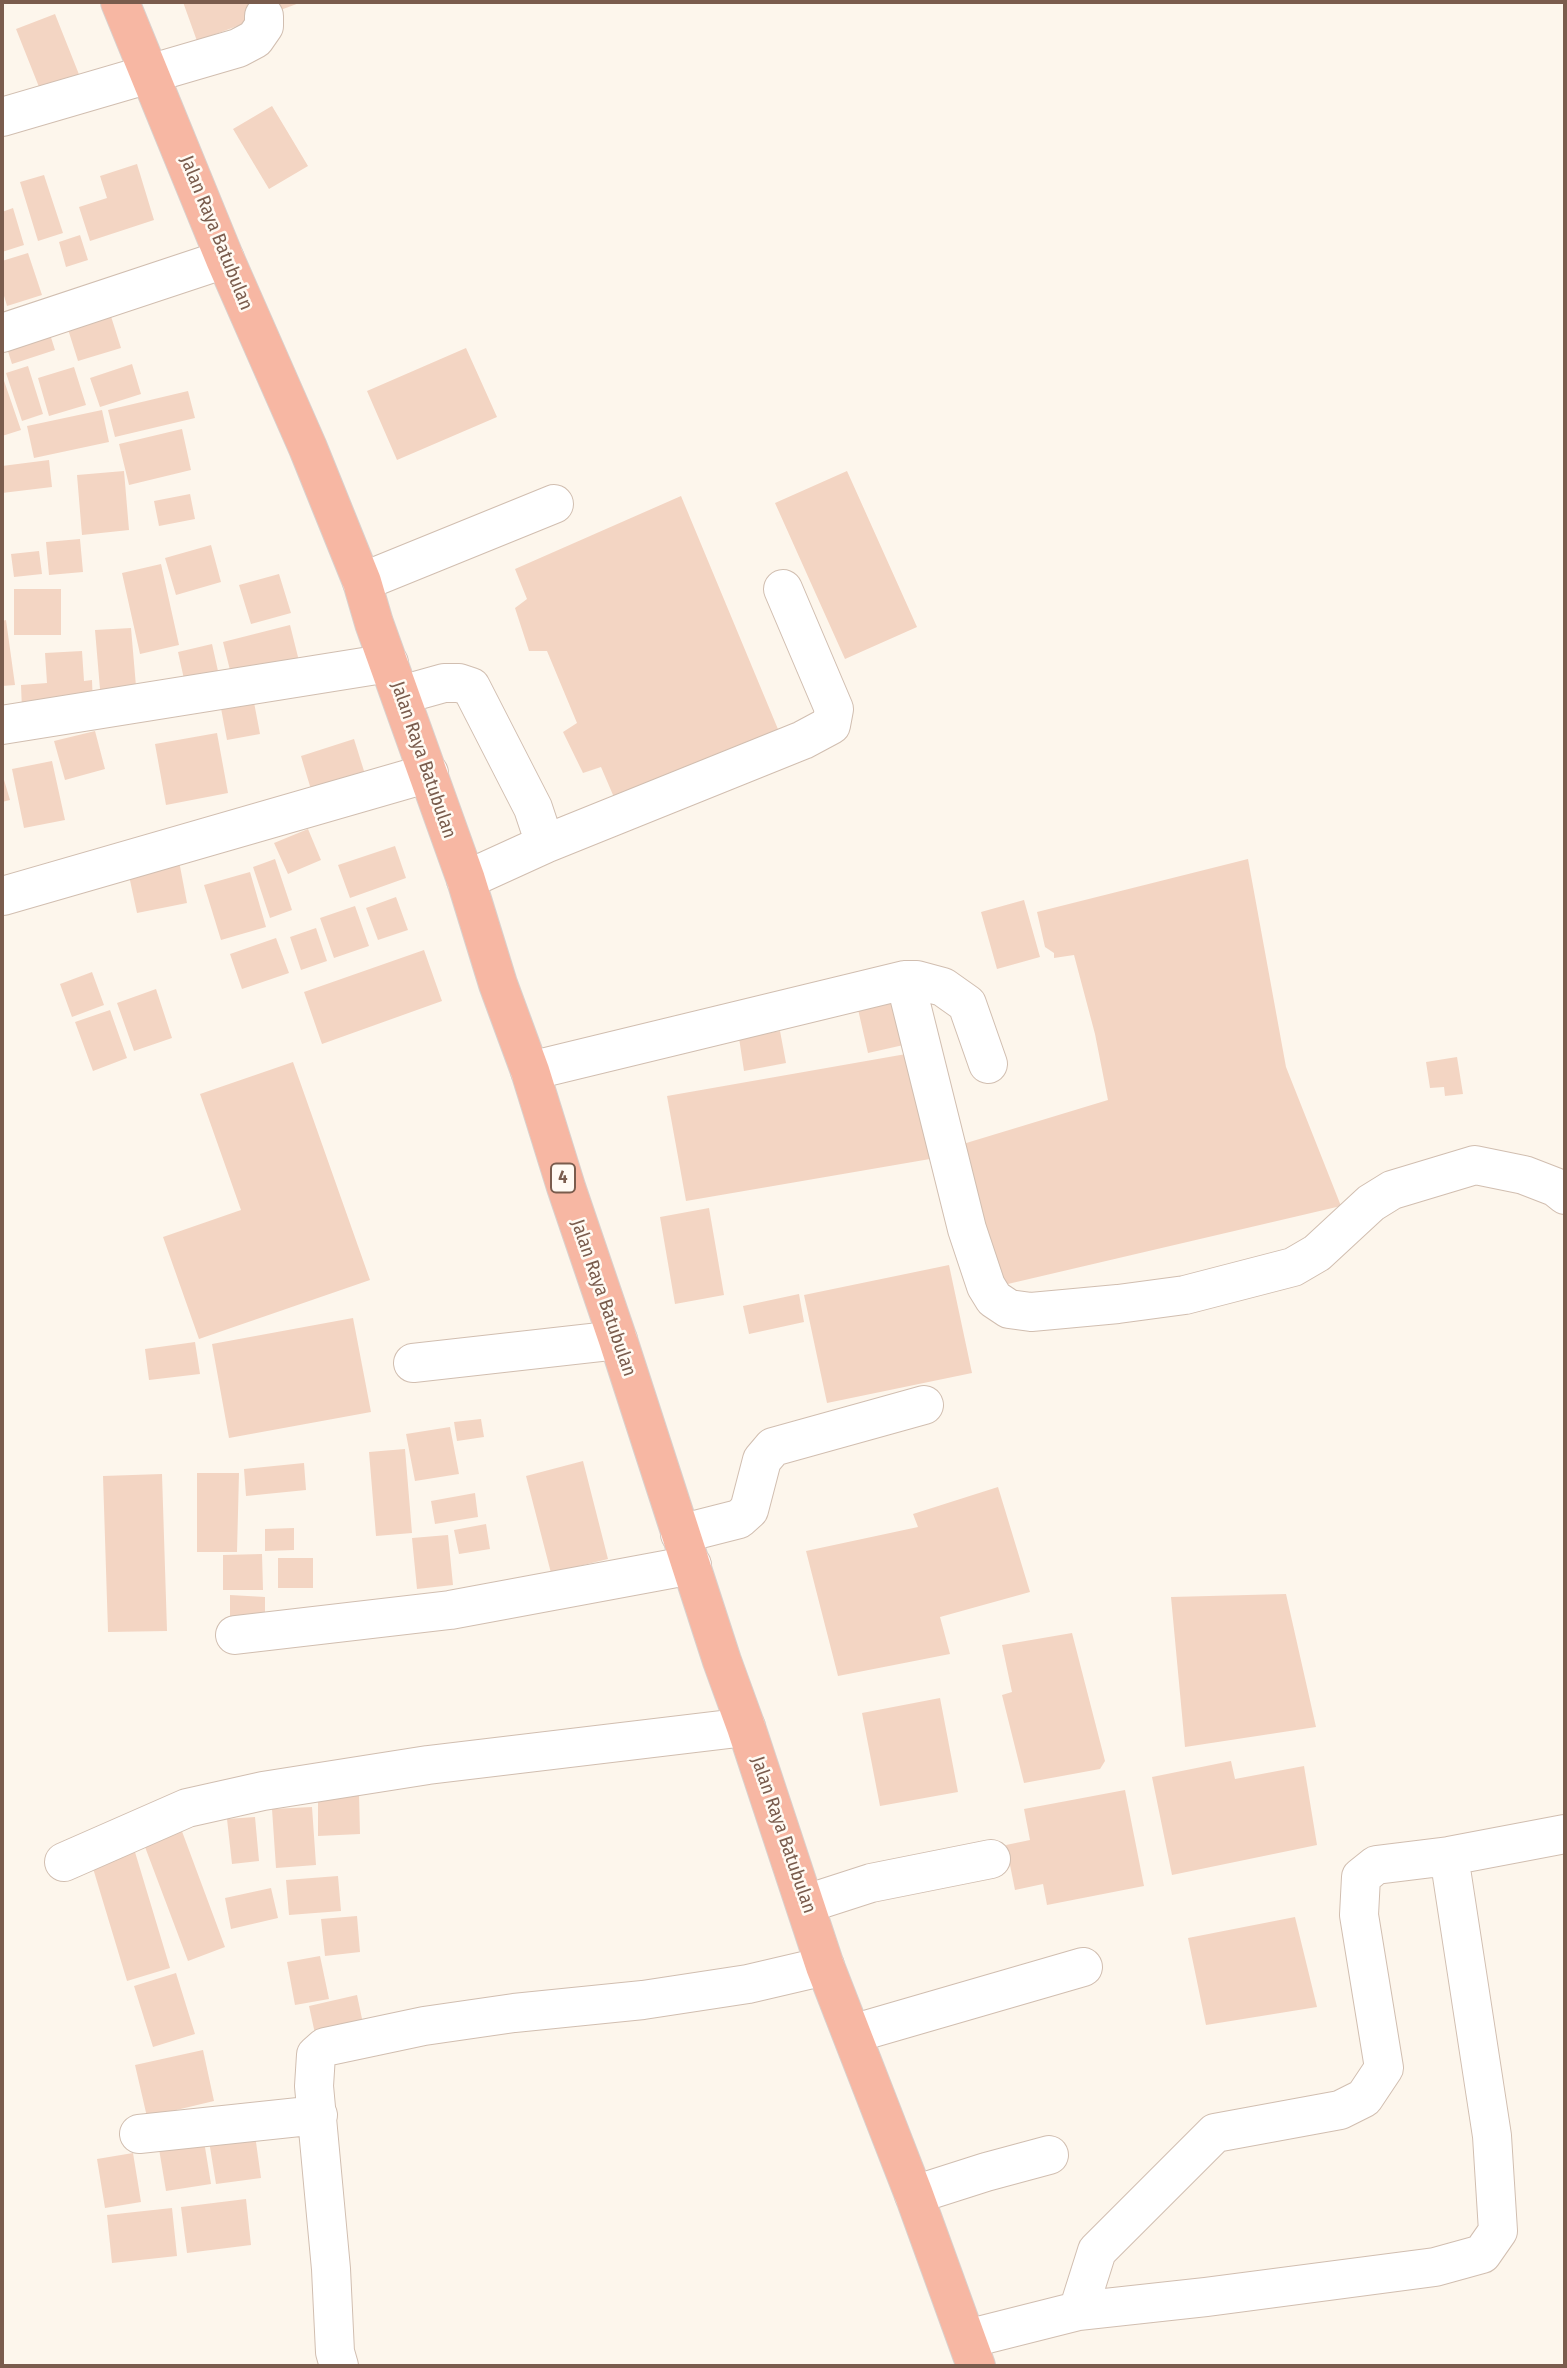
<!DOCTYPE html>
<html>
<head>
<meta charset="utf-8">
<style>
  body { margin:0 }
  #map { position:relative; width:1567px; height:2368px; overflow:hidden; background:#fdf6ec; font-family:"Fira Sans Condensed",sans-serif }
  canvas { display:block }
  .frame { position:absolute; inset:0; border:4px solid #7a5c4d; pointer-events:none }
</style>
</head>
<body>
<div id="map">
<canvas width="1567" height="2368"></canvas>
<div class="frame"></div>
</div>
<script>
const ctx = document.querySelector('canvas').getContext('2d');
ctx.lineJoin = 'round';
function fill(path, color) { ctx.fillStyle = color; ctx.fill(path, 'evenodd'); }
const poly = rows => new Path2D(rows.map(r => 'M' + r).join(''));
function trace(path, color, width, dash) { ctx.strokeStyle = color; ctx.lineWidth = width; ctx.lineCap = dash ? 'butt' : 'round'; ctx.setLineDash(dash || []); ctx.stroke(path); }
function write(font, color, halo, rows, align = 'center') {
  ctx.font = font + ' "Fira Sans Condensed",sans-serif'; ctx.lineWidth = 5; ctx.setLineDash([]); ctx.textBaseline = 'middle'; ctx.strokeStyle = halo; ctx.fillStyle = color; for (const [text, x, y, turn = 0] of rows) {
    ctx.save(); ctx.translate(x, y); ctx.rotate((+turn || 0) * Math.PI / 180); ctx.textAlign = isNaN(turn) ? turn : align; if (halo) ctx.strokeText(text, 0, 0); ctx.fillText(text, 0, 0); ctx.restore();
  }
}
const building = poly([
  [183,2,302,2,197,41],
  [55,14,82,82,43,97,16,29],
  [272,106,308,166,269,189,233,129],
  [137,164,154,220,90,241,79,207,107,198,100,176],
  [44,175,63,233,38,241,20,182],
  [13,208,24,245,2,252,2,212],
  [80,235,88,260,66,267,59,242],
  [28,253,42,295,7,306,2,289,2,261],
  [109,310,121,348,78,361,66,323],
  [48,328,55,350,12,364,5,342],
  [466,348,497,417,397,460,367,391],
  [132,364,141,394,100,407,90,378],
  [28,366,43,414,22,421,6,373],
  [74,367,86,405,49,416,38,378],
  [2,375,21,430,2,436],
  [188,391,195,418,115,437,108,410],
  [102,410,109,442,34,458,27,426],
  [182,429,191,470,129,485,119,444],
  [49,460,52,487,2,493,2,466],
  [124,471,129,530,82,535,77,475],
  [847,471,917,627,845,659,775,503],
  [190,494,195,519,159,526,154,501],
  [681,496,780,734,616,802,601,767,583,773,563,732,577,723,547,651,529,651,515,608,527,599,515,569],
  [80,539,83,572,49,575,46,542],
  [211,545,221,582,176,595,165,558],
  [39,551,42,574,14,577,11,554],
  [161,564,179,645,140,654,122,573],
  [279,574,291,613,251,624,239,585],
  [14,589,61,589,61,635,14,635],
  [6,620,15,685,2,686,2,621],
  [290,625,300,665,233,682,223,642],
  [131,628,137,698,101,701,95,630],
  [212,644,220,680,186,688,178,652],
  [82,651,84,681,92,680,93,706,22,710,21,685,47,683,45,653],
  [253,697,260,734,227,740,220,703],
  [95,731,105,769,65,780,54,741],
  [217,733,228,793,166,805,155,744],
  [354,739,369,787,315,803,301,756],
  [52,761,65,820,24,828,12,769],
  [2,773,10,800,2,802],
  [308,829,321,860,288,874,274,843],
  [395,846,406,878,350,898,338,865],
  [275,859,292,910,270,918,253,867],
  [1248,859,1286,1067,1341,1206,995,1287,963,1144,1108,1100,1095,1034,1074,955,1054,958,1054,953,1045,947,1037,912],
  [179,861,187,903,137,913,128,871],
  [250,872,266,927,221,940,204,885],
  [396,897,408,930,378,940,366,908],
  [1024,900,1040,957,997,969,981,912],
  [355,906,369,946,334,958,320,918],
  [316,928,327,961,301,970,290,937],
  [276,938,289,973,242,989,230,954],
  [424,950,442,1001,322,1044,304,992],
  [92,972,104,1005,72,1017,60,984],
  [156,989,172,1038,134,1051,117,1003],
  [898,996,908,1044,868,1053,857,1005],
  [110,1010,127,1058,93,1071,75,1022],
  [780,1031,786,1063,744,1071,739,1038],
  [906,1054,930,1159,686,1201,667,1096],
  [1457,1057,1463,1094,1445,1096,1444,1087,1430,1088,1426,1062],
  [293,1062,370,1280,199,1339,163,1237,241,1210,200,1094],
  [709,1208,724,1295,675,1304,660,1217],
  [949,1265,972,1373,827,1403,804,1295],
  [799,1294,804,1322,749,1334,743,1306],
  [353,1318,371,1412,229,1438,212,1344],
  [195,1342,200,1374,149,1380,145,1349],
  [481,1419,484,1437,457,1441,454,1422],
  [450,1427,459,1474,415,1481,406,1434],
  [405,1449,412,1533,376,1536,369,1452],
  [583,1461,608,1559,551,1573,526,1476],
  [304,1463,306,1490,246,1496,244,1469],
  [197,1473,239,1473,237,1552,197,1552],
  [162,1474,167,1631,108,1632,103,1476],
  [998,1487,1030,1592,940,1617,950,1654,838,1676,806,1551,918,1527,913,1514],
  [475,1493,478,1517,435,1524,431,1501],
  [486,1524,490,1549,459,1554,454,1530],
  [294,1528,294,1550,265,1551,265,1529],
  [448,1535,453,1585,417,1589,412,1538],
  [262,1554,263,1590,223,1590,223,1555],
  [278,1558,313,1558,313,1588,278,1588],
  [1286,1594,1316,1727,1185,1747,1171,1597],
  [230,1595,265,1597,265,1619,230,1618],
  [1072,1633,1105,1761,1100,1769,1024,1783,1002,1695,1012,1692,1002,1645],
  [940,1698,958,1792,880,1806,862,1713],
  [1231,1761,1235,1779,1304,1766,1317,1845,1172,1875,1152,1777],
  [1125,1790,1144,1886,1047,1905,1043,1884,1015,1890,1006,1845,1030,1840,1024,1809],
  [359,1793,360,1834,318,1836,318,1794],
  [312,1807,316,1865,276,1868,272,1809],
  [255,1817,259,1861,232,1864,227,1819],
  [180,1826,225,1947,188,1961,142,1839],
  [135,1852,170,1968,127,1981,92,1865],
  [338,1876,341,1911,289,1915,286,1880],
  [271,1888,278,1918,231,1929,225,1898],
  [357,1916,360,1952,325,1956,321,1919],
  [1295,1917,1317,2007,1206,2025,1188,1938],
  [320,1956,329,1999,295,2005,287,1962],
  [176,1973,195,2034,153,2047,134,1986],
  [357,1995,365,2033,317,2043,309,2006],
  [203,2050,214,2101,147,2117,135,2065],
  [255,2135,261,2178,216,2184,209,2141],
  [204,2141,211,2184,166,2191,159,2149],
  [133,2153,141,2202,105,2208,97,2159],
  [246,2199,251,2245,187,2253,181,2207],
  [172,2208,177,2256,112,2263,107,2215]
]);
const minor = poly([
  [2,117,238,48,255,39,264,26,264,16],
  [2,333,225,259],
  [362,582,554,504],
  [401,695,444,683,459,683,471,687,533,808,545,844,466,880],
  [2,725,389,663],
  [545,844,803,740,831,725,834,709,783,589],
  [3,896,429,773],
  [905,980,967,1229,986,1286,994,1299,1009,1309,1031,1312,1064,1309,1118,1304,1185,1295,1293,1267,1317,1253,1371,1203,1392,1190,1475,1165,1524,1175,1555,1187,1565,1195],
  [530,1071,905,980,917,980,943,987,967,1004,988,1064],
  [413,1363,618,1340],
  [680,1534,739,1519,749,1510,762,1460,773,1447,924,1405],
  [235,1635,450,1610,692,1565],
  [64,1862,187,1808,263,1791,428,1765,746,1727],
  [806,1904,871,1883,991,1859],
  [852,2034,1083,1967],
  [139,2134,318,2115],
  [914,2195,986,2172,1049,2155],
  [1078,2311,1097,2251,1215,2133,1340,2110,1364,2098,1384,2068,1359,1915,1361,1877,1376,1865,1449,1856,1565,1834],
  [967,2339,1078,2311,1206,2297,1435,2267,1482,2254,1498,2231,1492,2136,1449,1856],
  [339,2366,335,2352,331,2269,314,2086,316,2055,325,2047,424,2026,514,2013,643,2000,748,1984,825,1966]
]);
const highway = poly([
  [120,2,225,259,308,448,362,582,374,623,466,880,498,984,530,1071,566,1187,618,1340,722,1661,746,1727,825,1966,914,2195,976,2366]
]);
const shields = [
  [563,1178,24]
];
const shieldNames = [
  ["4",563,1178]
];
const streetNames = [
  ["Jalan Raya Batubulan",216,233,68],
  ["Jalan Raya Batubulan",423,760,71],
  ["Jalan Raya Batubulan",603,1298,71],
  ["Jalan Raya Batubulan",783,1835,71]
];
fill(building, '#f3d5c3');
trace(minor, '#d1beb0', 40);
trace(highway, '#dad1cd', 40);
trace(minor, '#fff', 38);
trace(highway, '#f7b7a3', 38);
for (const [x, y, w] of shields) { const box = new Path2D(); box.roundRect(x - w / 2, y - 14.5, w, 29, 5); ctx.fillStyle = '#fffaf3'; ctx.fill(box); trace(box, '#7a5c4d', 2); }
write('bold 18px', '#7a5c4d', null, shieldNames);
write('19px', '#7a5c4d', '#fffaf3', streetNames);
</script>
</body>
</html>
